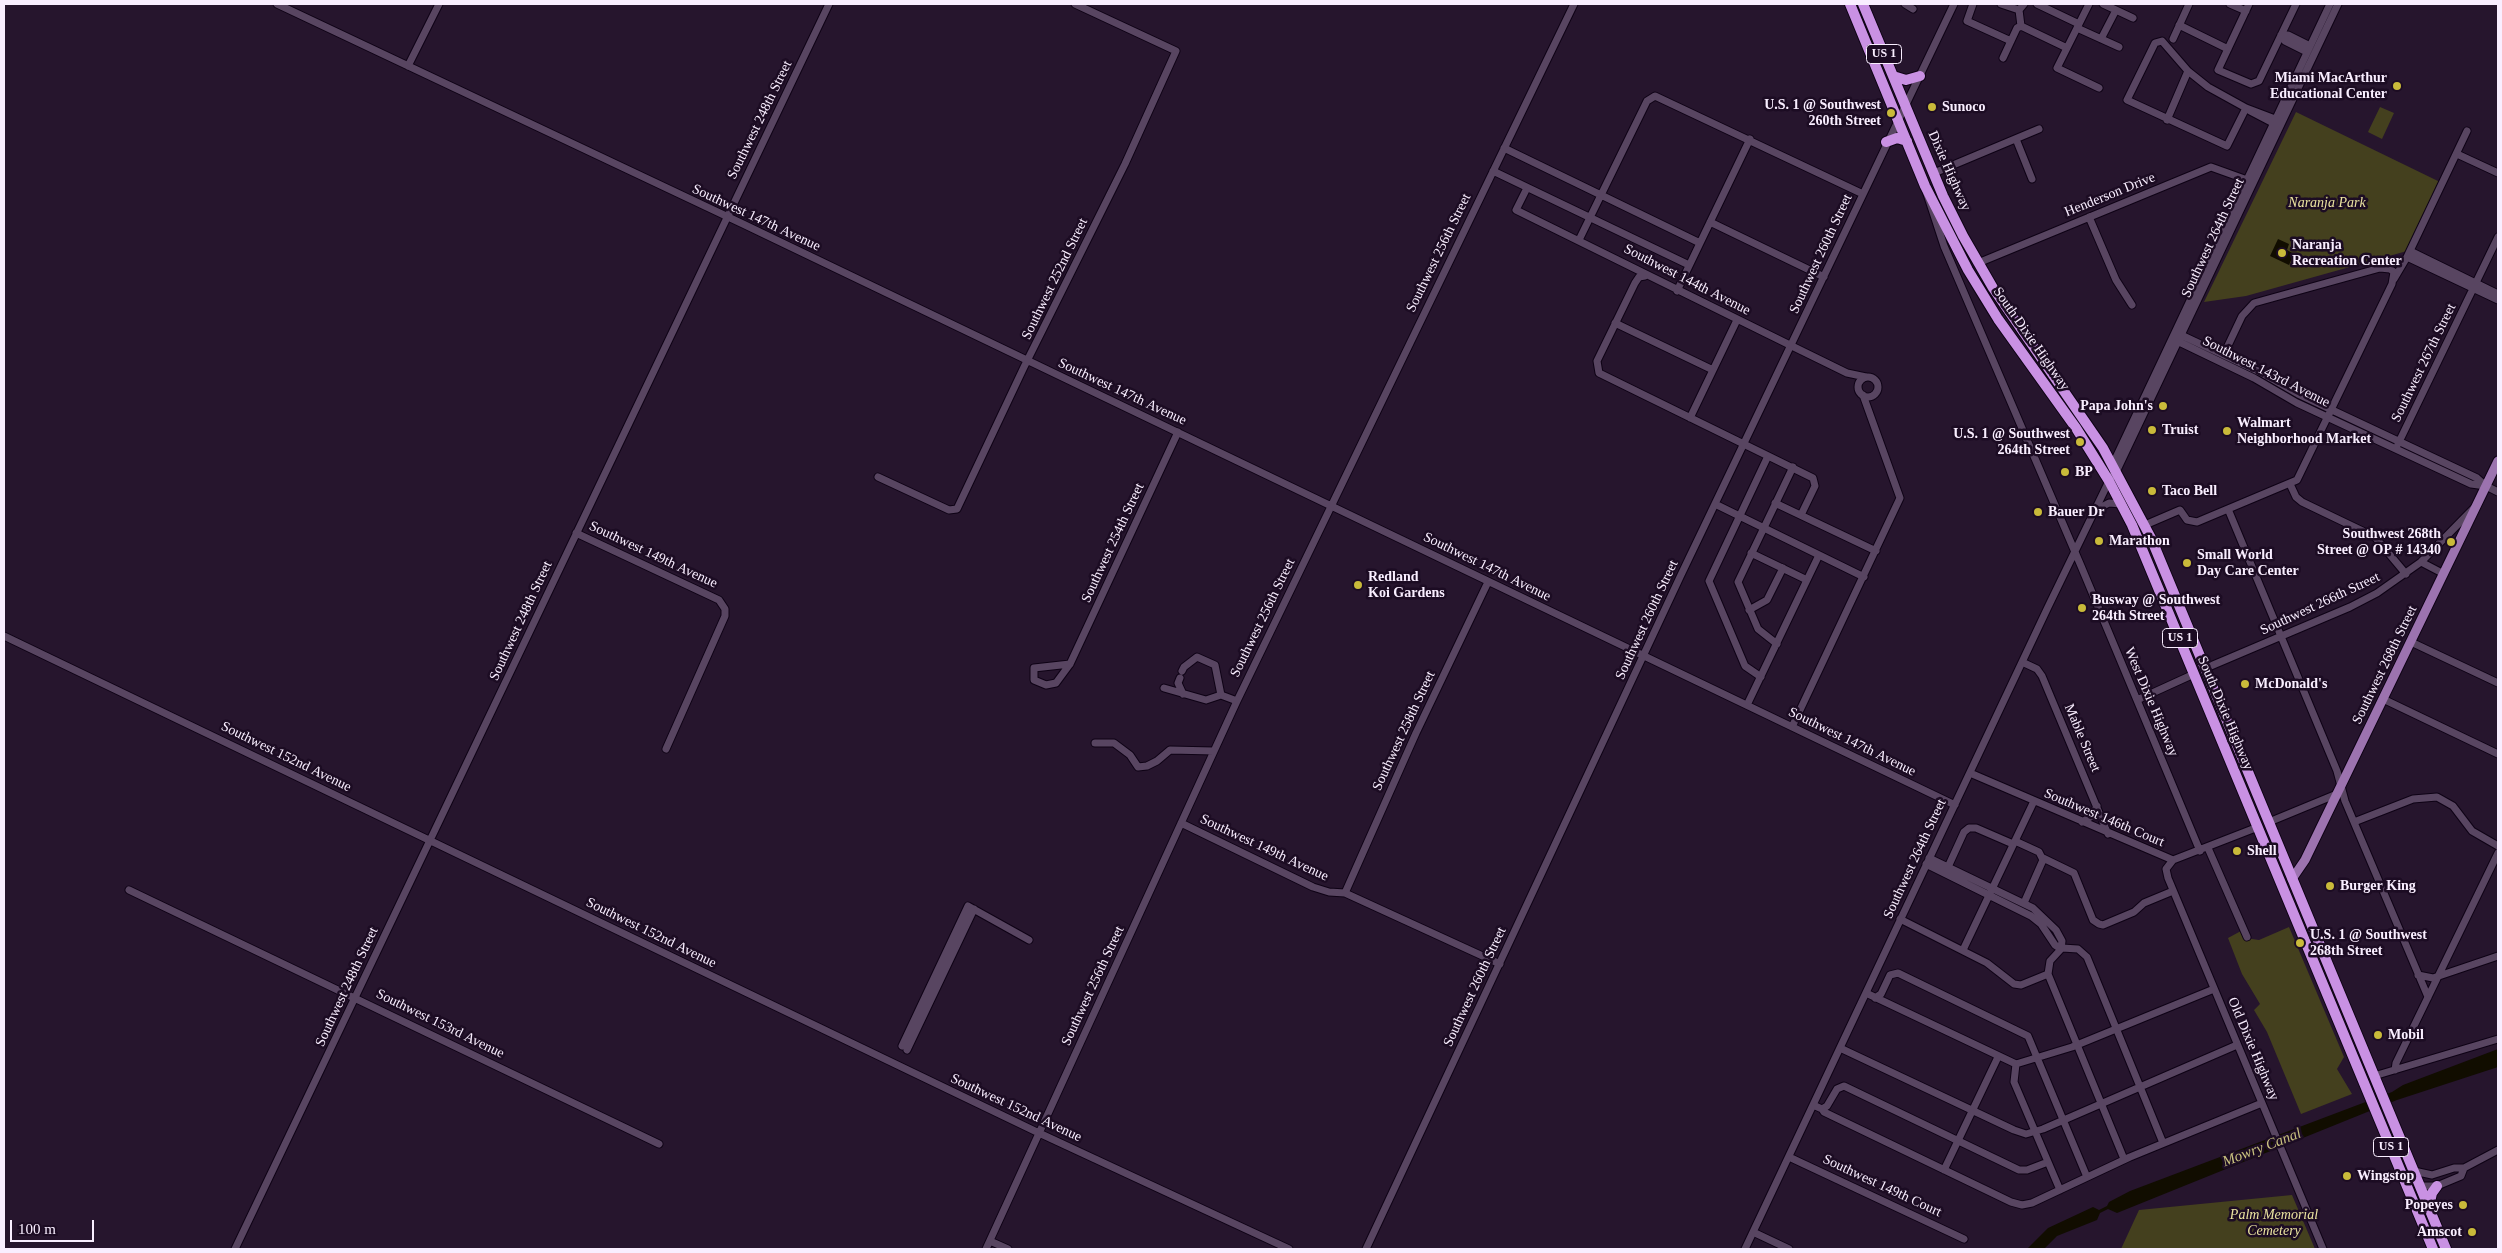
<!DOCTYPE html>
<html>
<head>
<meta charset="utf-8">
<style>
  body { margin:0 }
  #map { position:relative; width:2502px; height:1253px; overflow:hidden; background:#26152d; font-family:Georgia,serif }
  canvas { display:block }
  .frame { position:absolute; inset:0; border:5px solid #f9eeff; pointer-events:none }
  .scale { position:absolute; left:10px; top:1220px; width:84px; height:22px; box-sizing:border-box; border:2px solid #f9eeff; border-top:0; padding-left:6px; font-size:15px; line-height:18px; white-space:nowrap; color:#f9eeff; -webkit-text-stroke:4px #1c0c23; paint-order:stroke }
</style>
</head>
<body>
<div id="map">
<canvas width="2502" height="1253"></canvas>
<div class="frame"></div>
<div class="scale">100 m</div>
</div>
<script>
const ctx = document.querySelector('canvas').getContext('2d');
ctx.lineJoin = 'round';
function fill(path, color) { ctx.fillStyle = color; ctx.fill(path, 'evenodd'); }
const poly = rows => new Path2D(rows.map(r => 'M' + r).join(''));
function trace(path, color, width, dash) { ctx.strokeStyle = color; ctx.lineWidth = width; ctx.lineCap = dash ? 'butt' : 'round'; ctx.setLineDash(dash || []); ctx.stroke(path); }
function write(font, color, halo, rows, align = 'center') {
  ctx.font = font + ' Georgia,serif'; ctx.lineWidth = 5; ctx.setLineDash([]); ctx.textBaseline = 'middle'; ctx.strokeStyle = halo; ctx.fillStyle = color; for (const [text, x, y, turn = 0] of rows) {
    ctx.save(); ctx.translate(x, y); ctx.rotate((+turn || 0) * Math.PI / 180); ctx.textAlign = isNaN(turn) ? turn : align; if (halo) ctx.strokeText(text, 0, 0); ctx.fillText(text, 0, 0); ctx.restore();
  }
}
const green = poly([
  [2380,107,2394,113,2382,139,2368,132],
  [2296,112,2440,182,2407,251,2246,296,2204,302],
  [2289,927,2344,1057,2337,1069,2352,1094,2301,1114,2267,1032,2254,1010,2260,1004,2242,974,2228,938,2241,931,2245,938,2259,940],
  [2292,1195,2315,1249,2121,1249,2139,1210]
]);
const water = poly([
  [2278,239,2289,244,2287,250,2294,254,2289,265,2270,256],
  [2498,1049,2498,1067,2397,1100,2117,1213,2108,1209,2100,1213,2097,1220,2057,1236,2044,1249,2027,1249,2048,1228,2093,1207,2099,1210,2107,1206,2109,1202,2130,1191,2392,1092,2403,1085]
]);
const minor = poly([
  [277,4,743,224,1955,805],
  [1905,4,1913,9],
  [1973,4,1967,21,2011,41],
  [2001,4,2019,10],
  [2037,4,2079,24],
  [2089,4,2057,68,2099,88],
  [2103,4,2133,18],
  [2230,4,2246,11],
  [2249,4,2218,70,2251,84,2259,81,2296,4],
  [2179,25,2228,49],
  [2021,26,2067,48],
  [2021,26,2019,10,2024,4],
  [2077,28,2119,47],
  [2281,35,2285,41,2307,52],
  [2281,35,2288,35,2310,46],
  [2101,39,2116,10],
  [2173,39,2189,4],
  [2003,58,2017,28,2021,26],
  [408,66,439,4],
  [2246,108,2227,146,2127,100,2155,43,2162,41,2188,71,2208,87,2246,108,2275,119],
  [2250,111,2271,122],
  [2167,120,2188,71],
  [2016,139,2032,179],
  [1504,148,1700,243],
  [2457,154,2498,173],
  [1493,171,1689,265],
  [1934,173,2039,129],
  [1527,188,1516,210,1800,350,1847,373,1866,377],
  [1927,194,1944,246,2081,566,2200,851],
  [2089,217,2116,280,2132,305],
  [1710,222,1824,277],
  [1579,240,1647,101,1655,96,1863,194],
  [2410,251,2498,294],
  [2407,257,2467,131],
  [1978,263,2211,167,2250,181],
  [1645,276,1639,277,1635,283,1597,361,1599,373,1813,478,1815,486,1801,515],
  [2394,279,2407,257,2498,300],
  [1677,291,1750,139],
  [1615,323,1713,370],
  [2179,334,2260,372,2298,394,2477,478,2486,486,2498,492],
  [2175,340,2254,378,2297,403,2471,484,2486,486],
  '1858 387a10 10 0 1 1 20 0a10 10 0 1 1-20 0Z',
  [1690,418,1737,320],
  [2398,444,2498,237],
  [2112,466,2330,4],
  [878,477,949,510,957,509,1024,367,1125,164,1176,51,1075,4],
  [2290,484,2296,497,2302,502,2375,537,2406,574],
  [1775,503,1876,551],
  [1715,504,1864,577],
  [2228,509,2337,771,2345,801,2428,997],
  [2094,511,2109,503,2121,504],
  [2145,525,2180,510,2187,520,2197,522,2297,480,2392,284,2394,272,2390,269,2380,268,2254,303,2242,316,2224,354],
  [576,533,719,600,725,609,725,616,666,749],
  [1751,553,1807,580],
  [2421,562,2444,574],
  [1749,610,1767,600,1783,568],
  [4,636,1039,1133,1289,1249],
  [2411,642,2498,683],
  [1777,644,1758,629,1738,582,1793,467],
  [2022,662,2037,669,2042,676,2108,834],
  [1070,664,1034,668,1034,680,1046,685,1056,683,1070,664,1178,432],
  [2206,668,2350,607,2377,593,2421,562,2473,509],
  [1182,671,1184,667,1197,657,1215,665,1221,695],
  [1761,677,1745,666,1709,581,1768,456],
  [1180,678,1178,683,1183,694],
  [1164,688,1206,700,1221,695,1237,701],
  [2383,699,2498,754],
  [2137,700,2194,674],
  [1747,705,1819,555],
  [1792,727,1900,498,1863,395],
  [1095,743,1114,743,1130,755,1138,767,1147,766,1157,761,1170,750,1214,751],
  [1970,773,2173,860,2258,827],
  [2082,822,2092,816,2097,806],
  [2269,822,2337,794],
  [2354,822,2413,799,2437,797,2453,806,2472,831,2498,846],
  [1181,823,1313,887,1329,892,1345,893,1500,964],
  [2015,841,2039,852,2043,860,2024,903],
  [2208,848,2247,937],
  [2043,858,2074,873,2093,920,2099,924,2103,925,2134,912,2144,903,2173,891],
  [2173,860,2166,869,2168,878,2323,1249],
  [1926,864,2031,916,2041,924,2055,945,2061,949,2062,941,2056,930,2033,908,1929,858],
  [1948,867,1964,832,1969,828,1976,828,2013,844],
  [129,890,659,1144],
  [1345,893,1416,733,1488,582],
  [1900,919,1987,963,2014,984,2021,985,2048,974],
  [1963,950,2034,801],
  [2418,975,2433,978,2498,956],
  [1866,993,2016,1064,2072,1047,2214,989],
  [1875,998,1881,994,1890,975,1898,973,2028,1036,2087,1177],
  [902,1046,968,906,1029,940],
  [1840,1048,2014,1130,2026,1134,2043,1129,2237,1045],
  [907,1050,974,909],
  [2016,1064,2014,1082,2060,1190],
  [2395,1070,2396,1063,2498,853],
  [2374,1076,2498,1039],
  [1813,1105,1822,1109,1824,1112,2011,1202,2022,1205,2032,1203,2130,1157,2262,1103],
  [1822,1109,1827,1106,1837,1089,1844,1086,2019,1170,2027,1170,2048,1162],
  [1789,1157,1964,1239],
  [2124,1159,2048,974,2050,961,2062,948,2078,949,2087,957,2163,1143],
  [1944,1170,1998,1057],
  [2414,1171,2432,1175,2454,1168,2464,1168,2498,1150],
  [2420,1186,2437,1186,2461,1176,2464,1168],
  [1753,1232,1789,1249],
  [990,1241,1008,1249],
  [235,1249,829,4],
  [986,1249,1237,701,1574,4],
  [1366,1249,1680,577,1954,4],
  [1745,1249,2048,607,2109,481,2117,470,2338,4]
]);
const major = poly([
  [2292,879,2305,860,2498,461]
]);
const highway = poly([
  [1850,4,1925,186,1968,270,1998,319,2076,428,2109,481,2132,525,2433,1249],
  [1863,4,1943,196,1963,236,1993,288,2103,448,2151,538,2446,1249],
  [1893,76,1906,80,1920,76],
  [1886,142,1897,138,1907,141],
  [2429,1207,2432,1193,2437,1186]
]);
const markers = [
  [2397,86,5,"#c9ba3a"],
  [1932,107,5,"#c9ba3a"],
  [1891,113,5,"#c9ba3a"],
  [2282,253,5,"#c9ba3a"],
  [2163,406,5,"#c9ba3a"],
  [2152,430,5,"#c9ba3a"],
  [2227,431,5,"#c9ba3a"],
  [2080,442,5,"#c9ba3a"],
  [2065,472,5,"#c9ba3a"],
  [2152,491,5,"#c9ba3a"],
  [2038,512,5,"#c9ba3a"],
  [2099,541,5,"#c9ba3a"],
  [2451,542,5,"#c9ba3a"],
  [2187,563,5,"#c9ba3a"],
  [1358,585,5,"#c9ba3a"],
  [2082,608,5,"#c9ba3a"],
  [2245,684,5,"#c9ba3a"],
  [2237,851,5,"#c9ba3a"],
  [2330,886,5,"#c9ba3a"],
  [2300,943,5,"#c9ba3a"],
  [2378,1035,5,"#c9ba3a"],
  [2347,1176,5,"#c9ba3a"],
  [2463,1205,5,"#c9ba3a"],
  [2472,1232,5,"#c9ba3a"]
];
const shields = [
  [1884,54,35],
  [2180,638,35],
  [2391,1147,35]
];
const shieldNames = [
  ["US 1",1884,54],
  ["US 1",2180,638],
  ["US 1",2391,1147]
];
const poiNames = [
  ["Miami MacArthur",2387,78,"right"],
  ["Educational Center",2387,94,"right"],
  ["U.S. 1 @ Southwest",1881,105,"right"],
  ["260th Street",1881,121,"right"],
  ["Sunoco",1942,107],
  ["Naranja",2292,245],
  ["Recreation Center",2292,261],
  ["Papa John's",2153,406,"right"],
  ["Walmart",2237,423],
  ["Neighborhood Market",2237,439],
  ["Truist",2162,430],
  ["U.S. 1 @ Southwest",2070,434,"right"],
  ["264th Street",2070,450,"right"],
  ["BP",2075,472],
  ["Taco Bell",2162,491],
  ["Bauer Dr",2048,512],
  ["Southwest 268th",2441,534,"right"],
  ["Street @ OP # 14340",2441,550,"right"],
  ["Marathon",2109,541],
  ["Small World",2197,555],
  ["Day Care Center",2197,571],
  ["Redland",1368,577],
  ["Koi Gardens",1368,593],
  ["Busway @ Southwest",2092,600],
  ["264th Street",2092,616],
  ["McDonald's",2255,684],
  ["Shell",2247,851],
  ["Burger King",2340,886],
  ["U.S. 1 @ Southwest",2310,935],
  ["268th Street",2310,951],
  ["Mobil",2388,1035],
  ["Wingstop",2357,1176],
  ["Popeyes",2453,1205,"right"],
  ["Amscot",2462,1232,"right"]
];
const streetNames = [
  ["Southwest 248th Street",760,120,-64],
  ["Dixie Highway",1949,171,66],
  ["Henderson Drive",2110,195,-22],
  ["Southwest 147th Avenue",756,218,25],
  ["Southwest 264th Street",2213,238,-65],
  ["Southwest 256th Street",1439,253,-64],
  ["Southwest 260th Street",1821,254,-65],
  ["Southwest 252nd Street",1055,279,-64],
  ["Southwest 144th Avenue",1687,280,27],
  ["South Dixie Highway",2031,339,55],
  ["Southwest 267th Street",2424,363,-64],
  ["Southwest 143rd Avenue",2266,372,27],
  ["Southwest 147th Avenue",1122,392,25],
  ["Southwest 254th Street",1113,543,-65],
  ["Southwest 149th Avenue",653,555,25],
  ["Southwest 147th Avenue",1487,567,26],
  ["Southwest 266th Street",2320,604,-25],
  ["Southwest 256th Street",1263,618,-64],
  ["Southwest 260th Street",1647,620,-65],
  ["Southwest 248th Street",521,621,-65],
  ["Southwest 268th Street",2385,665,-64],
  ["West Dixie Highway",2151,702,67],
  ["South Dixie Highway",2225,713,67],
  ["Southwest 258th Street",1404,731,-65],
  ["Mable Street",2082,738,67],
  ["Southwest 147th Avenue",1852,742,26],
  ["Southwest 152nd Avenue",286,757,26],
  ["Southwest 146th Court",2104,818,23],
  ["Southwest 149th Avenue",1264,848,25],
  ["Southwest 264th Street",1915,859,-65],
  ["Southwest 152nd Avenue",651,933,26],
  ["Southwest 256th Street",1093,986,-65],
  ["Southwest 248th Street",347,987,-65],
  ["Southwest 260th Street",1475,987,-65],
  ["Southwest 153rd Avenue",440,1024,26],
  ["Old Dixie Highway",2253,1049,67],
  ["Southwest 152nd Avenue",1016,1108,25],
  ["Southwest 149th Court",1882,1186,25]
];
const parkNames = [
  ["Naranja Park",2327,203],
  ["Palm Memorial",2274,1215],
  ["Cemetery",2274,1231]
];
const waterNames = [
  ["Mowry Canal",2262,1148,-21]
];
fill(green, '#44401e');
fill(water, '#110d00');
trace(minor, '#0e0215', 9);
trace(major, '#0e0215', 11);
trace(highway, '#0e0215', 12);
trace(minor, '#584561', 7);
trace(major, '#9c73af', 9);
trace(highway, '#c991e3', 10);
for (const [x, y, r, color] of markers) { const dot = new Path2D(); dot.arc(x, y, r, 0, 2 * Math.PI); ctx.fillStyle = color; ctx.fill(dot); trace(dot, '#1c0c23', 2); }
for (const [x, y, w] of shields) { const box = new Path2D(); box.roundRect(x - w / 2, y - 9.5, w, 19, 4); ctx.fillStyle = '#1c0c23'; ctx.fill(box); trace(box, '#f9eeff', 1); }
write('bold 12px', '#f9eeff', null, shieldNames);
write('bold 14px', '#f9eeff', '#1c0c23', poiNames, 'left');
write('14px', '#f9eeff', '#1c0c23', streetNames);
write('italic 14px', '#ebe4a0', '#1c0c23', parkNames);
write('italic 15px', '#cac27f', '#1c0c23', waterNames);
</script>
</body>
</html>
